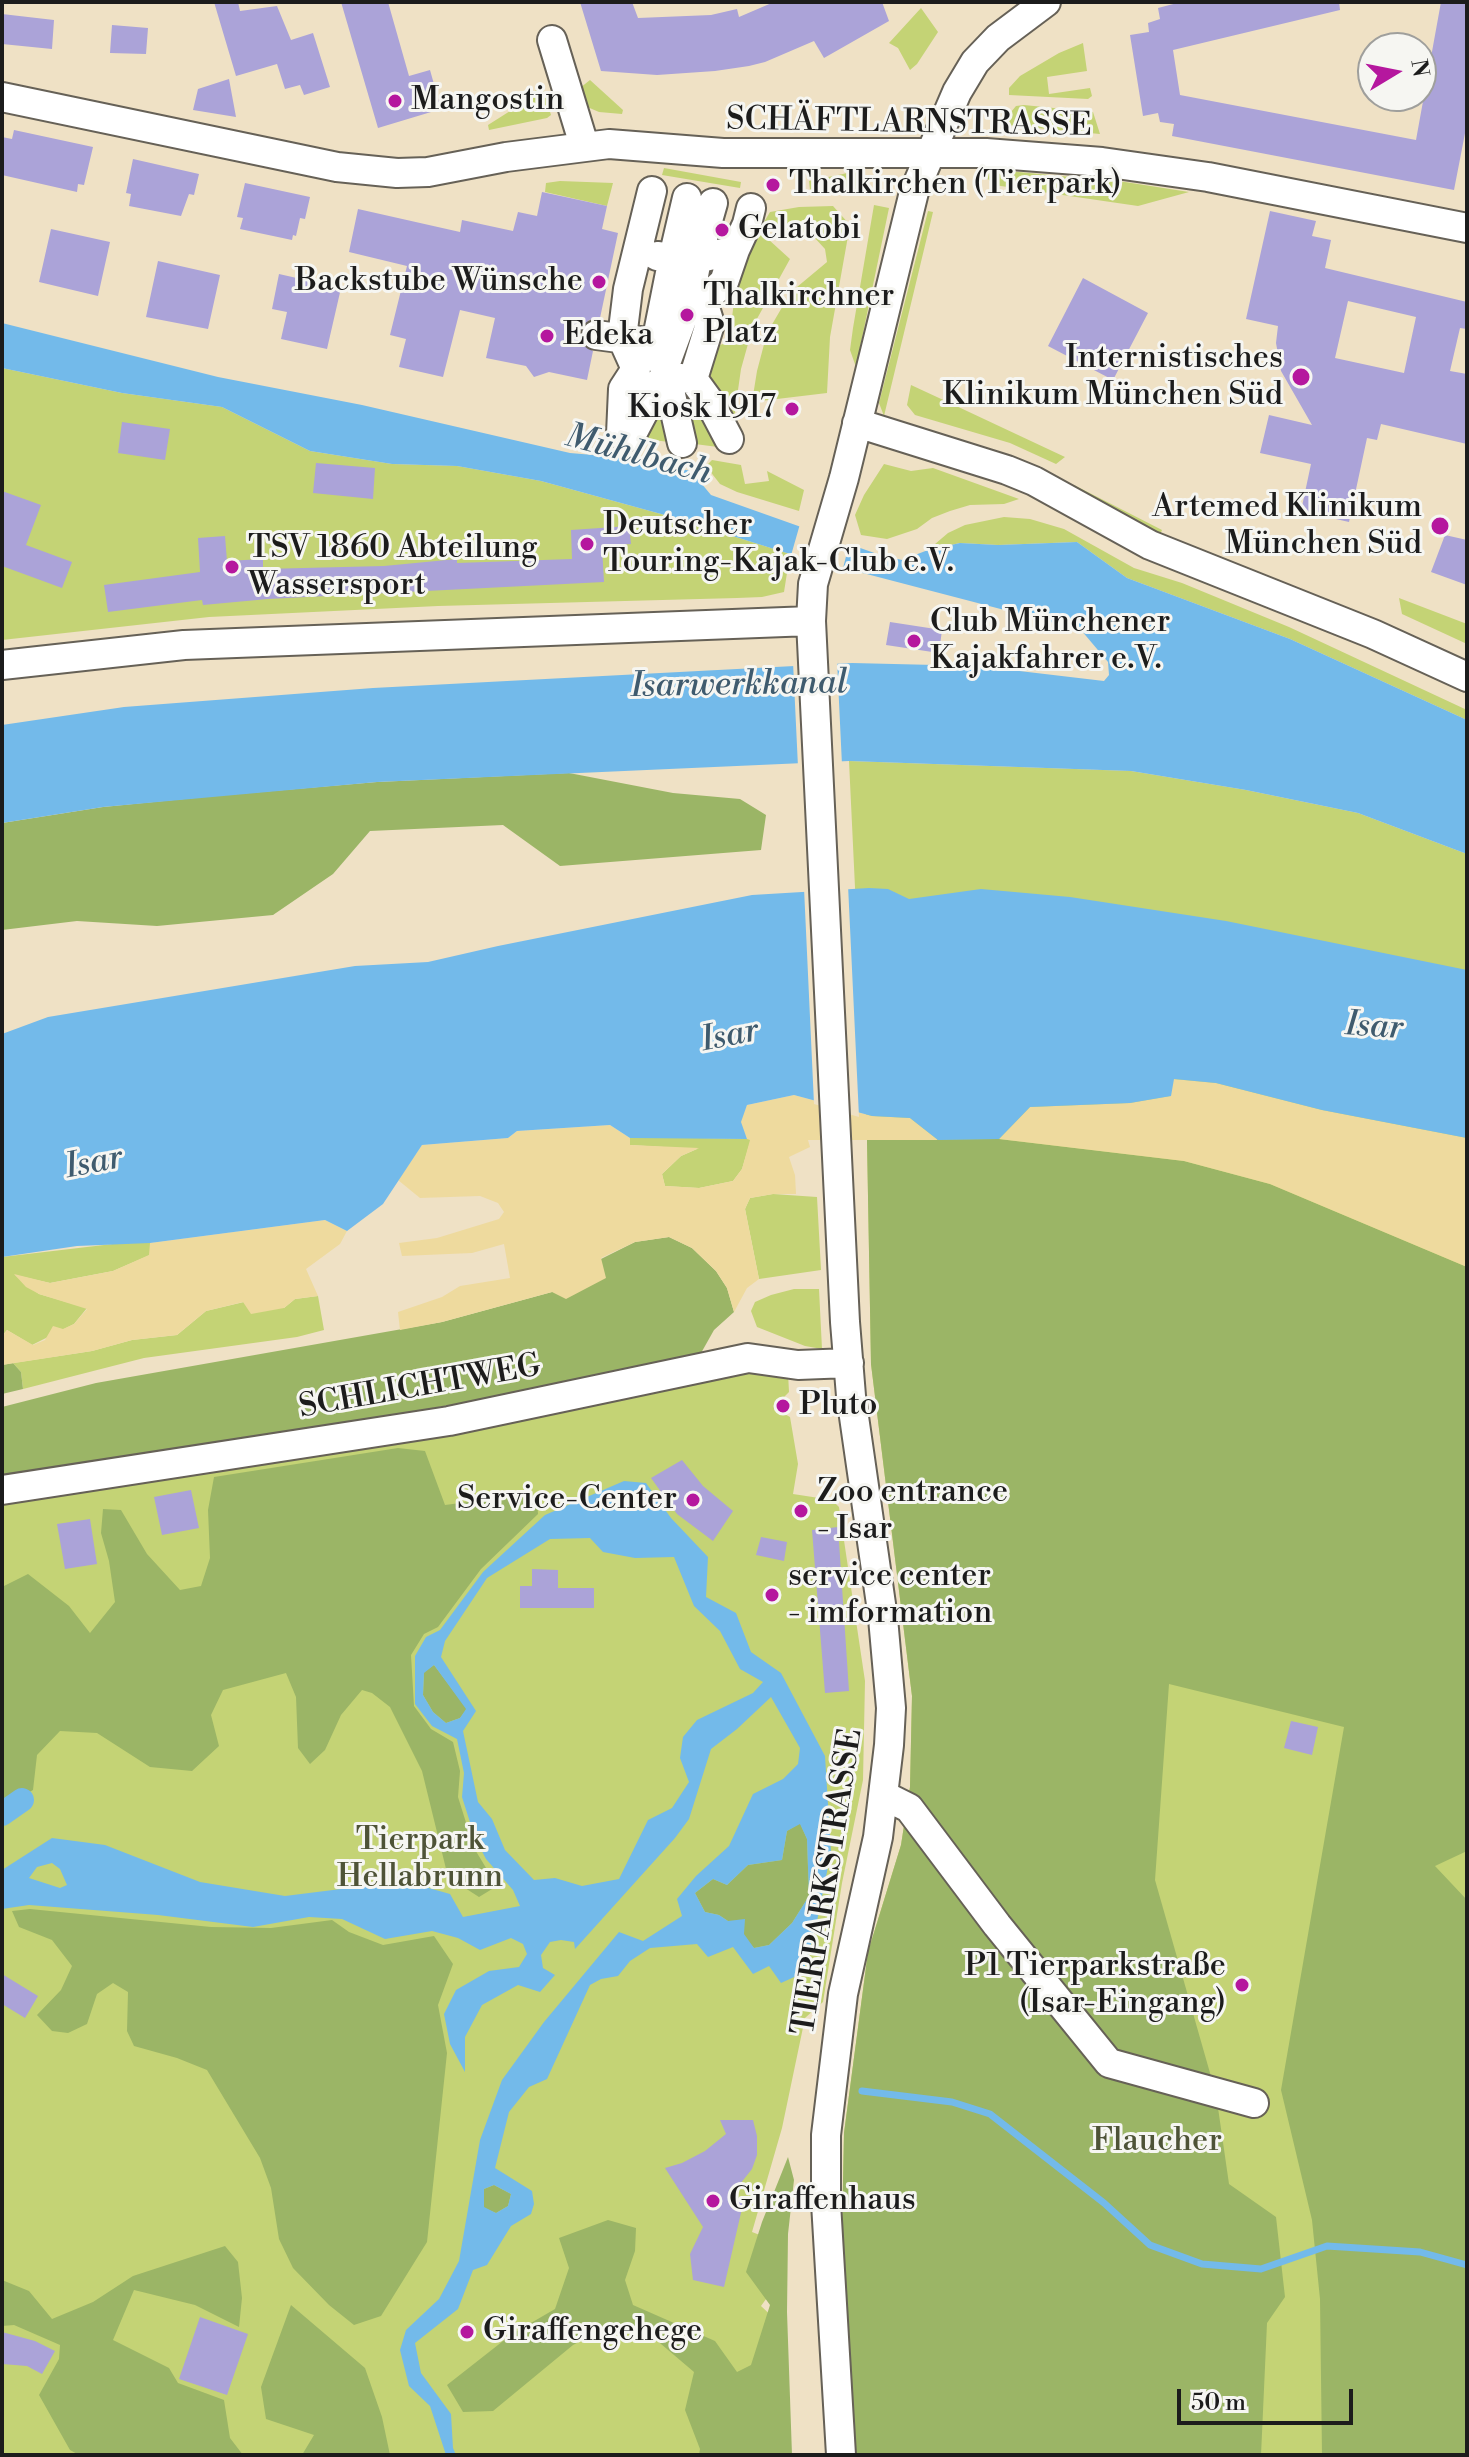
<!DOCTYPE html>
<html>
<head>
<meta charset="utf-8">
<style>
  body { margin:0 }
  #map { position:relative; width:1469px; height:2457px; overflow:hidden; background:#efe1c5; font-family:"Libre Bodoni",serif }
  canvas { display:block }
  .frame { position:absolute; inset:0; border:4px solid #1c1c1c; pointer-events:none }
  .north { position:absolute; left:1357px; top:32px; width:80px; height:80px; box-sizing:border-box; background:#f6f6f2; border:2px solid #9f9f9c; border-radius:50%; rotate:80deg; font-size:22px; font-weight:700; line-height:32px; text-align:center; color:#1c1c1c }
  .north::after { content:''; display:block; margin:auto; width:28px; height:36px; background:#b5179e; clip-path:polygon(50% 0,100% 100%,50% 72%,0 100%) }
  .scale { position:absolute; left:1177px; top:2389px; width:176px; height:36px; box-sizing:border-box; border:4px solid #1c1c1c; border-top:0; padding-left:10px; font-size:24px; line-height:28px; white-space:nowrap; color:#1c1c1c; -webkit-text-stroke:6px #f6f6f2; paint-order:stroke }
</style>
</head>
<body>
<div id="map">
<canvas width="1469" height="2457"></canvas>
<div class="frame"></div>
<div class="north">N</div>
<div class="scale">50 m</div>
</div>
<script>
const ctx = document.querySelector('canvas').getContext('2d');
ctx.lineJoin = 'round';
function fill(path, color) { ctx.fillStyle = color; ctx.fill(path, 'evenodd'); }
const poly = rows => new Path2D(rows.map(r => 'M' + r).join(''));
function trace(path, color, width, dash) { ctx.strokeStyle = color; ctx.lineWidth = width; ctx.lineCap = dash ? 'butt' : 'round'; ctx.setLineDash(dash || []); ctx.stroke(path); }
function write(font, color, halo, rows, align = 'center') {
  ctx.font = font + ' "Libre Bodoni",serif'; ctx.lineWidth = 6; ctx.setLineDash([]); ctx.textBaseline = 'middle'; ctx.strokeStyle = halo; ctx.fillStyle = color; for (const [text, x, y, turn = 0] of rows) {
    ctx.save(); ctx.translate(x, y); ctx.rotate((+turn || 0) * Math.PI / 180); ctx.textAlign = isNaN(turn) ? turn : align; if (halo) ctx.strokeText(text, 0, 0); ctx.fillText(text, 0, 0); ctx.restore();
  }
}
const green = poly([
  [921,8,938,32,917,64,910,70,898,48,889,43],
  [1083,43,1087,71,1047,77,1049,94,1090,88,1092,96,1088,99,1009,95,1009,88,1020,76,1059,53],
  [590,80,623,110,622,114,599,112,585,106,580,88],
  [542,85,551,115,547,118,489,130,488,125,518,106],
  [1024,105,1093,112,1100,134,1006,125,1011,112,1016,106],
  [664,168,741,182,740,188,662,175],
  [986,169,1125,182,1189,192,1138,206,994,185,986,177],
  [862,170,856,189,810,190,809,181],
  [560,181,613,183,607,206,545,192,546,183],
  [874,205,889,208,856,367,850,350,853,328],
  [833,206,850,225,830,337,827,393,752,402,757,371,767,333,791,292,827,262,825,249,813,236,801,231,795,239,764,222,770,212,799,207],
  [928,211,933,212,884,416,879,403],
  [757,229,790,259,753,326,741,369,735,411,736,433,706,382,714,347,729,342,738,269],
  [2,368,122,393,222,407,310,451,392,464,457,466,541,481,672,517,790,554,784,592,762,597,737,598,438,606,209,617,2,640],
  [911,385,952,404,1065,457,1056,464,1010,443,915,415,907,405],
  [687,389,718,447,687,443,678,401],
  [660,396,669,442,637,438],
  [712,460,741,465,745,484,769,481,767,471,804,490,799,511,737,492,720,484,706,466],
  [884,464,911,471,933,468,1019,499,1004,504,970,505,950,511,932,518,917,529,887,539,861,535,855,515,864,495],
  [1074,485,1162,530,1159,537,1076,494],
  [1004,517,1030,519,1064,529,1134,568,1182,583,1289,627,1467,710,1467,720,1290,639,1127,578,1077,542,998,545,960,543,928,550,948,533,965,525],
  [1399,598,1467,624,1467,644,1402,614],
  [849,761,1131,771,1246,790,1358,813,1467,854,1467,2455,855,2455,842,2232,844,2133,868,1952,901,1845,910,1787,912,1696,871,1364,867,1140],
  [630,1138,700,1138,751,1139,742,1169,733,1181,699,1188,665,1186,662,1174,681,1156,697,1149,630,1145],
  [773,1194,817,1197,821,1270,759,1279,745,1209,750,1198],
  [121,1243,150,1243,150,1255,113,1271,50,1283,15,1275,39,1294,87,1308,74,1324,32,1345,7,1330,2,1336,2,1257],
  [794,1289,819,1289,822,1349,805,1346,757,1327,751,1311,755,1302,771,1295],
  [318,1296,324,1330,297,1337,144,1358,23,1389,21,1372,13,1363,92,1351,132,1340,177,1335,206,1311,244,1302,284,1308,295,1299],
  [773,1368,788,1373,789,1392,778,1403,781,1412,790,1417,798,1464,793,1494,832,1500,839,1507,865,1681,863,1780,842,1883,823,2002,805,2018,782,2128,752,2232,783,2244,782,2277,761,2306,779,2323,780,2455,2,2455,2,1503,477,1427]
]);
const forest = poly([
  [569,773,673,793,740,799,766,815,761,850,560,866,503,825,370,831,333,874,273,915,157,926,77,921,2,930,2,823,103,807,214,796,377,782],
  [999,1139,1184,1161,1270,1184,1467,1267,1467,1851,1435,1866,1467,1900,1467,2455,1322,2455,1320,2299,1312,2220,1281,2090,1344,1727,1169,1684,1155,1880,1216,2094,1229,2184,1276,2217,1285,2297,1267,2323,1261,2455,855,2455,842,2232,844,2133,868,1952,901,1845,910,1787,912,1696,871,1364,867,1140],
  [669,1237,692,1248,716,1271,727,1288,734,1312,714,1330,696,1362,330,1426,2,1479,2,1407,96,1383,442,1322,552,1292,601,1259,635,1242],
  [13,1363,21,1372,23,1389,2,1394,2,1365],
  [398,1448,425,1451,445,1505,529,1494,537,1501,538,1514,481,1569,438,1627,424,1634,411,1655,414,1706,431,1729,453,1742,460,1771,458,1797,474,1848,497,1886,479,1897,448,1877,422,1771,390,1707,372,1693,362,1690,341,1715,325,1750,310,1764,298,1748,296,1697,286,1673,223,1690,211,1715,219,1746,192,1771,150,1767,97,1733,60,1731,37,1755,33,1790,2,1808,2,1587,28,1574,69,1606,90,1633,115,1602,109,1561,101,1533,103,1509,121,1510,147,1554,180,1590,201,1586,210,1558,208,1510,214,1477],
  [434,1665,467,1709,460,1718,446,1723,433,1712,423,1695,424,1672],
  [800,1823,807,1839,809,1896,792,1923,769,1945,754,1948,728,1921,719,1915,705,1912,695,1893,713,1879,727,1885,748,1865,782,1860,787,1831],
  [30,1909,211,1927,271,1928,332,1920,349,1932,383,1945,434,1936,453,1964,438,2005,447,2053,427,2242,381,2316,354,2325,329,2305,293,2268,279,2239,271,2188,260,2158,207,2070,177,2058,134,2046,127,2031,128,1992,113,1983,97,1994,87,2024,68,2033,52,2031,37,2015,61,1990,72,1966,52,1940,19,1927,12,1911],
  [788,2157,794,2180,788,2234,787,2312,792,2455,699,2455,700,2449,685,2410,694,2372,654,2338,615,2323,573,2345,493,2411,463,2412,447,2385,512,2334,555,2309,569,2268,559,2238,608,2220,636,2228,635,2251,625,2280,633,2305,715,2341,737,2372,751,2365,770,2305,746,2272,762,2222],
  [494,2185,511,2194,508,2206,496,2213,484,2208,484,2189],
  [225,2246,238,2262,242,2298,239,2327,195,2305,134,2290,113,2340,169,2368,178,2383,224,2400,230,2438,243,2455,79,2455,70,2450,39,2395,59,2359,60,2345,14,2325,2,2326,2,2280,29,2291,52,2319,93,2302,133,2276],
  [291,2305,365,2368,382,2417,390,2455,302,2455,314,2435,266,2419,261,2387]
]);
const sand = poly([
  [1173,1079,1216,1083,1322,1110,1467,1138,1467,1267,1270,1184,1184,1161,999,1139,1030,1107,1130,1103,1170,1096],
  [794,1095,872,1116,910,1118,938,1140,808,1140,810,1147,789,1157,795,1175,796,1194,773,1194,750,1198,745,1209,759,1279,747,1288,734,1312,727,1288,716,1271,692,1248,669,1237,635,1242,601,1258,606,1278,566,1299,552,1292,442,1322,400,1330,398,1312,442,1297,460,1286,510,1278,504,1244,472,1253,402,1256,399,1243,437,1238,499,1219,504,1212,498,1203,480,1196,420,1198,398,1180,422,1145,508,1138,517,1131,610,1125,630,1138,630,1145,699,1148,681,1156,662,1174,665,1186,699,1188,733,1181,742,1169,750,1140,747,1139,740,1122,747,1105],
  [325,1220,347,1231,340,1244,306,1269,318,1296,295,1299,284,1308,251,1314,243,1302,206,1311,177,1335,132,1340,92,1351,2,1365,2,1336,7,1330,33,1345,45,1340,53,1326,63,1329,74,1324,87,1309,39,1294,26,1287,14,1274,50,1283,113,1271,149,1255,150,1243]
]);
const water = poly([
  [2,323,218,377,362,405,570,453,628,458,691,471,711,495,880,555,902,560,928,550,960,543,998,545,1077,542,1127,578,1290,639,1467,720,1467,854,1358,813,1246,790,1131,771,849,761,377,782,103,807,2,823,2,725,124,707,373,688,852,663,977,666,1104,681,1109,675,1108,662,1081,630,790,554,672,517,541,481,457,466,392,464,310,451,222,407,122,393,2,368],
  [869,888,888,889,909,899,981,889,1070,897,1226,921,1467,970,1467,1138,1322,1110,1216,1083,1174,1079,1171,1096,1130,1103,1030,1107,999,1139,938,1140,910,1118,872,1116,794,1095,747,1105,741,1122,747,1139,630,1138,610,1125,517,1131,508,1138,422,1145,383,1204,347,1231,325,1220,150,1243,77,1246,2,1257,2,1034,48,1017,355,966,428,962,498,946,752,895],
  [624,1481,646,1483,671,1518,708,1557,706,1597,736,1613,751,1652,781,1673,825,1756,831,1852,816,1926,803,1973,781,1983,769,1966,753,1974,733,1947,708,1957,697,1944,650,1948,630,1961,618,1976,601,1979,590,1985,547,2079,529,2087,509,2112,495,2168,532,2191,534,2204,531,2214,511,2226,487,2265,473,2270,458,2309,415,2343,421,2373,451,2414,453,2448,456,2455,446,2455,430,2406,409,2386,400,2350,406,2330,439,2299,459,2261,480,2140,502,2080,544,2022,619,1932,643,1941,682,1916,677,1899,696,1876,729,1846,753,1794,783,1779,798,1764,800,1748,771,1697,737,1729,711,1749,689,1819,675,1838,575,1949,574,1942,561,1940,550,1942,541,1955,543,1968,555,1975,540,1992,518,1985,482,2005,465,2037,465,2072,450,2044,444,2014,456,1990,489,1971,519,1967,527,1954,523,1944,511,1938,480,1950,458,1938,432,1931,385,1939,342,1919,309,1917,253,1927,158,1915,29,1905,2,1909,2,1870,52,1838,105,1845,200,1882,285,1896,365,1886,411,1883,450,1894,463,1917,520,1906,513,1890,486,1859,475,1838,462,1797,464,1773,457,1739,432,1726,415,1704,415,1656,426,1637,440,1630,483,1572,545,1515],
  [590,1538,603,1552,635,1558,674,1557,694,1606,720,1631,740,1669,763,1682,753,1693,697,1720,683,1737,680,1758,689,1782,672,1808,648,1820,619,1879,582,1886,555,1878,534,1880,505,1850,492,1819,478,1802,463,1731,476,1711,441,1657,445,1641,487,1578,550,1539],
  [434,1665,466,1709,460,1718,446,1723,433,1712,423,1695,424,1673],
  [800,1824,807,1839,809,1896,792,1923,769,1945,754,1948,744,1934,745,1919,728,1921,719,1915,705,1912,695,1893,713,1879,727,1885,748,1865,782,1860,787,1831],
  [52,1863,60,1869,67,1885,60,1888,29,1878,37,1867],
  [494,2185,511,2194,508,2206,496,2213,484,2207,484,2189]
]);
const pier = poly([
  [800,524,850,541,842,572,790,559],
  [837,660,842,765,798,767,793,662],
  [848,885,859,1117,814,1104,804,888]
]);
const stream = poly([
  [862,2091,952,2102,990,2114,1104,2203,1150,2245,1202,2264,1261,2269,1327,2246,1420,2252,1467,2265]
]);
const canal = poly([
  [2,1814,22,1800]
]);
const building = poly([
  [214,2,238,2,240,11,277,6,291,40,313,33,330,87,304,95,300,85,285,89,277,64,236,76],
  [341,2,388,2,409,76,430,70,441,109,378,128],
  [580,2,632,2,638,18,711,15,737,9,739,17,774,2,882,2,889,21,824,58,814,41,765,62,749,66,715,71,657,75,601,71],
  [1181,2,1339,2,1340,10,1173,50,1180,95,1416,140,1441,2,1467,2,1467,123,1454,190,1172,136,1174,124,1160,122,1158,113,1143,116,1130,35,1149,32,1148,23,1160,19,1158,8],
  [2,14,54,20,52,49,2,44],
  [112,25,148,28,146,54,110,53],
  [229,79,236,117,193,110,198,89],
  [14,130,93,147,84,185,78,184,77,192,2,175,2,137,12,139],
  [133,159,199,174,194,195,189,194,181,216,129,206,131,194,126,193],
  [245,183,310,197,305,219,300,218,296,236,293,235,292,240,240,229,243,218,237,217],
  [542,192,607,206,602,229,618,233,600,318,589,320,579,332,581,342,593,351,587,380,549,372,534,377,526,366,486,358,495,318,460,310,443,377,399,367,406,339,390,335,407,266,349,252,358,209,460,232,462,220,513,231,518,212,537,216],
  [1270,211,1316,221,1312,236,1331,240,1325,268,1467,302,1467,329,1460,328,1450,371,1467,374,1467,444,1381,424,1377,440,1367,438,1349,522,1301,511,1311,464,1260,453,1269,415,1312,425,1281,371,1276,343,1278,326,1246,319],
  [1348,301,1416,317,1404,373,1335,358],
  [51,229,110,242,98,296,39,282],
  [158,261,220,275,208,329,146,317],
  [279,274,341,288,327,349,281,339,287,312,272,309],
  [1083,278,1148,313,1113,380,1048,346],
  [122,422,170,429,165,460,118,453],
  [316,463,375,468,373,499,313,493],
  [2,491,41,505,26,545,72,562,62,588,2,566],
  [629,526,631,544,602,546,604,582,268,599,203,605,202,600,108,612,104,585,200,572,198,538,225,536,227,561,263,559,263,569,384,566,457,559,457,563,572,559,571,530],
  [1445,535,1467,540,1467,585,1431,572],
  [890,622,942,630,939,653,886,645],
  [682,1460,703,1486,733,1511,713,1541,677,1514,651,1478],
  [191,1490,199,1528,162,1535,154,1497],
  [90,1519,97,1564,65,1569,57,1524],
  [838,1527,849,1691,825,1693,812,1530],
  [761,1537,787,1542,784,1561,756,1555],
  [532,1569,558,1570,558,1588,594,1588,594,1608,520,1608,520,1586,532,1586],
  [1291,1721,1318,1727,1312,1755,1284,1748],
  [2,1974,38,1996,25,2018,2,2004],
  [720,2120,753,2120,757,2136,757,2155,752,2169,732,2194,743,2204,724,2287,693,2280,690,2254,703,2227,665,2168,682,2163,705,2151,726,2134],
  [200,2317,248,2334,227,2395,179,2379],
  [2,2332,35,2341,55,2351,42,2374,27,2366,2,2364]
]);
const minor = poly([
  [552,40,584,145],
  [2,97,337,167,397,173,428,172,506,157,609,144,723,153,986,153,1102,162,1208,177,1467,228],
  [657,256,673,258,687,198],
  [596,335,656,343,667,377,693,379,709,401,729,439],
  [656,343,673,258,697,259,735,250,747,224,751,208],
  [666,363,690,298,697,259,713,203],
  [693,379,710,324,703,301,724,282,735,250],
  [857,423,1007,470,1034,481,1150,545,1373,634,1467,677],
  [621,434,623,389,636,369,622,338,628,289,652,191],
  [631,436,650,400,651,389,667,377,682,443],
  [2,665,184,645,811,621],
  [2,1490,449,1421,748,1358,798,1365,849,1363],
  [883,1795,909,1808,997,1925,1109,2063,1254,2103],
  [841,2455,826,2203,826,2135,843,1994,878,1837,889,1745,891,1708,883,1618,851,1396,845,1322,811,621,813,584,844,478,914,192,957,92,975,62,998,38,1046,2]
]);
const markers = [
  [395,101,8,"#b5179e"],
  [773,185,8,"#b5179e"],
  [722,230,8,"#b5179e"],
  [599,282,8,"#b5179e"],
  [687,315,8,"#b5179e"],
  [547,336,8,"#b5179e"],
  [1301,377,10,"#b5179e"],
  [792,409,8,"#b5179e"],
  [1440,526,10,"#b5179e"],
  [587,544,8,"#b5179e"],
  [232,567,8,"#b5179e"],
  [914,641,8,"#b5179e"],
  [783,1406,8,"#b5179e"],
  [693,1500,8,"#b5179e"],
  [801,1511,8,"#b5179e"],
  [772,1595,8,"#b5179e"],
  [1242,1985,8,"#b5179e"],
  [713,2201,8,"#b5179e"],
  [467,2332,8,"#b5179e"]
];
const poiNames = [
  ["Mangostin",411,101],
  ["Thalkirchen (Tierpark)",789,185],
  ["Gelatobi",738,230],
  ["Backstube Wünsche",583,282,"right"],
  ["Thalkirchner",703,297],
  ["Platz",703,334],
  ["Edeka",563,336],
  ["Internistisches",1283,359,"right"],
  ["Klinikum München Süd",1283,396,"right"],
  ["Kiosk 1917",776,409,"right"],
  ["Artemed Klinikum",1422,508,"right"],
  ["München Süd",1422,545,"right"],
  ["Deutscher",603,526],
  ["Touring-Kajak-Club e.V.",603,563],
  ["TSV 1860 Abteilung",248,549],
  ["Wassersport",248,586],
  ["Club Münchener",930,623],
  ["Kajakfahrer e.V.",930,660],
  ["Pluto",799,1406],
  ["Zoo entrance",817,1493],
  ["- Isar",817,1530],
  ["Service-Center",677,1500,"right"],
  ["service center",788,1577],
  ["- imformation",788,1614],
  ["P1 Tierparkstraße",1226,1967,"right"],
  ["(Isar-Eingang)",1226,2004,"right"],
  ["Giraffenhaus",729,2201],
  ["Giraffengehege",483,2332]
];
const streetNames = [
  ["SCHÄFTLARNSTRASSE",909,124,1],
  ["SCHLICHTWEG",420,1388,-10],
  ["TIERPARKSTRASSE",829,1882,-81]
];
const parkNames = [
  ["Tierpark",420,1841],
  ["Hellabrunn",420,1878],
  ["Flaucher",1157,2142]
];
const waterNames = [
  ["Mühlbach",638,456,15],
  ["Isarwerkkanal",739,686,-1],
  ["Isar",1374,1028,4],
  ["Isar",730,1037,-11],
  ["Isar",94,1164,-11]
];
fill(green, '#c4d375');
fill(forest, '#9bb566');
fill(sand, '#eeda9e');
fill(water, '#73baea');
fill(pier, '#efe1c5');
trace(stream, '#73baea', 7);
trace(canal, '#73baea', 24);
fill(building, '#aba3d8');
trace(minor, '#666157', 32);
trace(minor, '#fff', 28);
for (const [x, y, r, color] of markers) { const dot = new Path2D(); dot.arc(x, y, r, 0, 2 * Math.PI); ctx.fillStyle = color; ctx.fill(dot); trace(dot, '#f6f6f2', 3); }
write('32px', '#1c1c1c', '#f6f6f2', poiNames, 'left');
write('32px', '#1c1c1c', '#f6f6f2', streetNames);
write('32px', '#4e5337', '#f6f6f2', parkNames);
write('italic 34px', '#3f5b6e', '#f6f6f2', waterNames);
</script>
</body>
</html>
